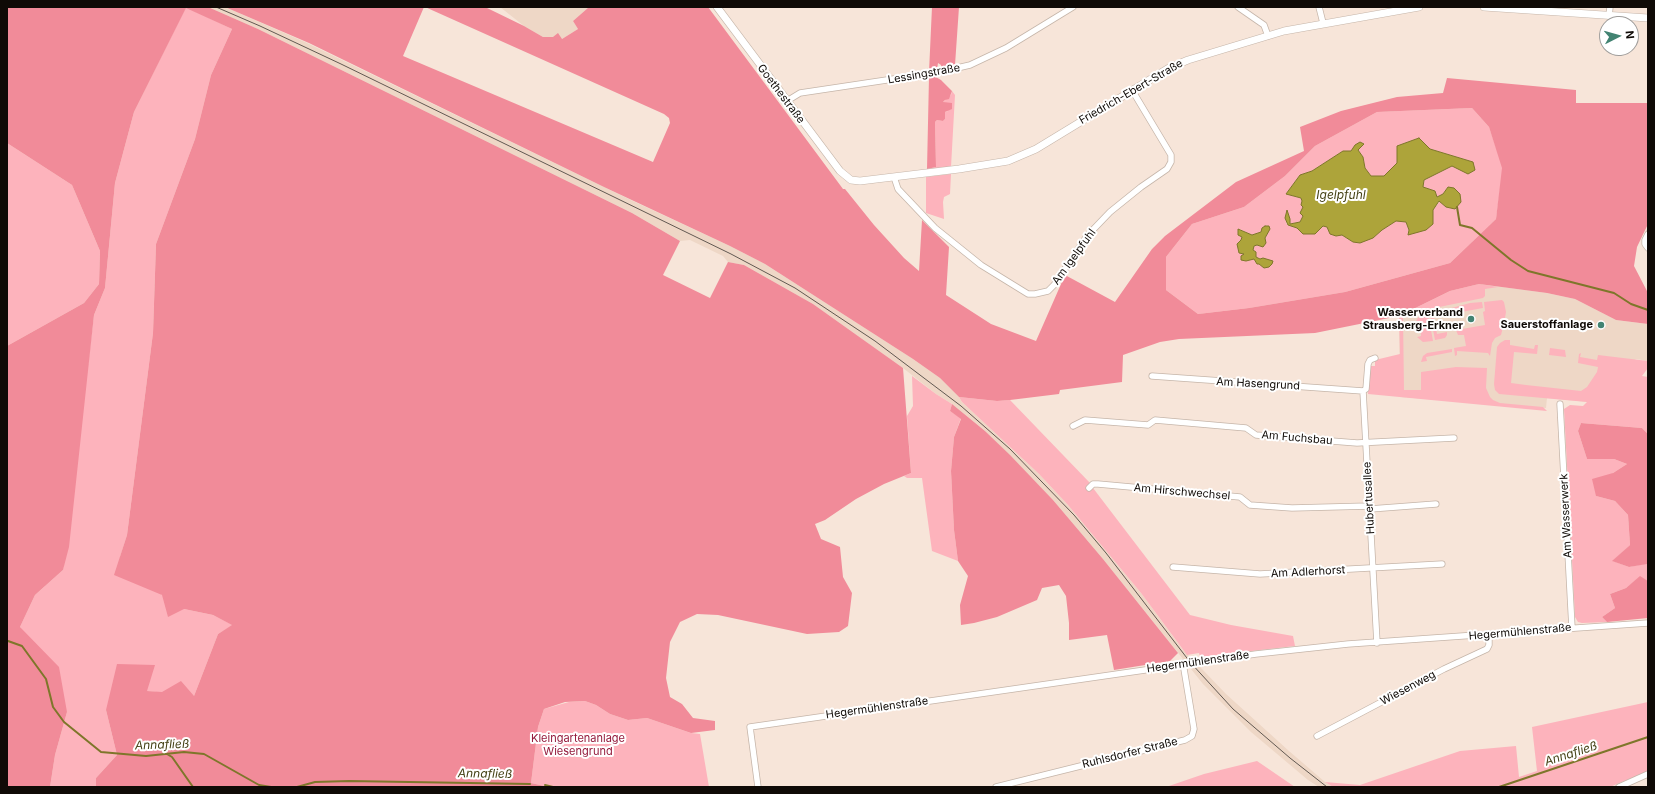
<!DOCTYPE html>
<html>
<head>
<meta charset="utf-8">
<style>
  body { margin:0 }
  #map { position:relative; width:1655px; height:794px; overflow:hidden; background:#f7e5d9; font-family:Inter,sans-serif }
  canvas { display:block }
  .frame { position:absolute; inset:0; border:8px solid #0f0a06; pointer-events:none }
  .north { position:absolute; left:1599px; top:16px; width:40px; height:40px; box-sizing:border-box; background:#fff; border:1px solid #9f9d9b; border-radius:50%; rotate:84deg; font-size:11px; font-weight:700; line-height:16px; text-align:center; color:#0f0a06 }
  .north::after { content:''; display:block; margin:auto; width:14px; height:18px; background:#428372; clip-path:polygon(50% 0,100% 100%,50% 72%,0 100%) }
</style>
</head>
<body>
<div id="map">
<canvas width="1655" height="794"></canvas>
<div class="frame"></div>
<div class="north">N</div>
</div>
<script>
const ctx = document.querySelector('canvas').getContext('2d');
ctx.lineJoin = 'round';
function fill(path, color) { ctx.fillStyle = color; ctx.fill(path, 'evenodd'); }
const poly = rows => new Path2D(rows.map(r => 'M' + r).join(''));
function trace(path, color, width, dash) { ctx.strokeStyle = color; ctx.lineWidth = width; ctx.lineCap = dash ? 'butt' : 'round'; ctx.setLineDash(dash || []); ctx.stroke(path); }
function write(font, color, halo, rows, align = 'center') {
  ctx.font = font + ' Inter,sans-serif'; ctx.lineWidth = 4; ctx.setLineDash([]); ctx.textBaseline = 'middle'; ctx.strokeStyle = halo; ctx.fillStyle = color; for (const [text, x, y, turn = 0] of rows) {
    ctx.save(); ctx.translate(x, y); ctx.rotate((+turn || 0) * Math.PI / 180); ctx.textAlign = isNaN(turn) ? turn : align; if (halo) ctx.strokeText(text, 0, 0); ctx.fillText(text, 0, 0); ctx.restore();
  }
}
const built = poly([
  [208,7,225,7,305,42,635,202,730,246,765,264,913,359,940,378,959,397,962,402,1039,474,1068,505,1141,593,1183,650,1203,670,1226,694,1289,751,1325,782,1333,787,1319,787,1308,780,1251,732,1203,684,1103,559,1053,500,985,431,952,404,936,394,903,368,813,304,744,265,728,262,723,256,690,240,680,241,632,213,258,29],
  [500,7,589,7,573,21,578,29,562,39,553,37,543,37,524,26],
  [1479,284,1547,293,1575,299,1616,320,1648,324,1648,361,1636,359,1588,402,1547,398,1546,408,1400,397,1399,316]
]);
const green = poly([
  [186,7,232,29,211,75,195,139,156,244,153,333,127,535,120,557,162,595,184,609,213,615,233,625,218,634,194,696,147,691,106,710,117,755,96,778,96,787,50,787,55,755,67,712,20,627,35,595,63,570,94,315,105,288,115,183,134,112],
  [952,91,955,95,951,167,927,170,927,169,936,167,935,122,937,120,943,121,945,119,945,112,948,111,943,102,951,95],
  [1472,108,1489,127,1503,168,1496,219,1450,263,1345,292,1249,308,1198,314,1166,290,1166,257,1192,224,1244,207,1285,176,1315,146,1377,112],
  [1419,138,1430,149,1473,162,1452,166,1424,180,1423,187,1435,191,1437,197,1443,194,1448,187,1446,207,1440,201,1433,210,1433,224,1408,235,1409,230,1406,222,1396,221,1382,230,1373,238,1353,242,1342,235,1336,236,1330,234,1328,227,1323,226,1315,234,1303,234,1297,228,1288,225,1286,223,1290,219,1289,224,1300,222,1303,216,1303,207,1301,198,1286,194,1300,175,1312,171,1343,151,1351,151,1355,145,1363,157,1365,168,1371,176,1384,176,1398,163,1398,146],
  [1239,229,1252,235,1262,232,1267,234,1265,238,1257,245,1253,246,1253,250,1256,252,1256,257,1261,259,1261,266,1254,259,1246,261,1244,254,1239,253,1242,237],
  [7,143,72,185,100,251,99,284,84,303,7,346],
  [951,174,950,194,944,197,943,202,944,219,926,213,926,177],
  [1479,284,1498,287,1485,289,1485,296,1483,298,1410,313,1410,315,1403,316,1404,390,1421,390,1421,372,1456,367,1487,368,1486,388,1490,397,1493,400,1500,403,1543,407,1547,411,1368,394,1370,366,1375,366,1375,360,1400,354,1399,316,1450,291],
  [1502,300,1504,302,1506,312,1504,323,1501,335,1495,338,1492,343,1490,356,1488,353,1457,351,1457,355,1455,356,1454,348,1466,346,1464,335,1458,335,1456,330,1485,325,1483,312,1485,311,1484,302],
  [1482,302,1483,308,1434,317,1437,334,1447,332,1447,335,1445,338,1435,340,1430,314,1470,303],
  [1428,314,1433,341,1423,342,1417,337,1421,336,1420,322,1416,322,1417,319,1420,316],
  [1505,340,1510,340,1510,345,1534,349,1535,345,1538,345,1537,354,1514,352,1511,383,1526,385,1581,391,1587,387,1597,372,1598,367,1578,363,1579,354,1581,353,1580,357,1597,360,1598,355,1648,361,1648,368,1642,376,1648,377,1648,434,1642,428,1581,423,1578,431,1587,459,1614,459,1627,464,1613,473,1596,496,1615,501,1628,515,1630,545,1613,561,1629,567,1648,563,1648,581,1640,577,1626,588,1610,594,1615,608,1602,617,1607,622,1582,623,1578,622,1575,617,1564,409,1570,405,1583,406,1587,402,1499,394,1495,390,1494,384,1497,347,1500,343],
  [1550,348,1565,350,1566,357,1549,355],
  [1452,349,1452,352,1426,357,1427,361,1421,362,1423,356,1427,353],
  [912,376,936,394,952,404,950,411,961,418,954,437,951,471,954,530,958,561,932,551,922,478,907,478,904,476,911,473,907,416,913,406],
  [959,397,997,401,1010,400,1090,483,1089,490,1093,488,1190,615,1231,625,1293,636,1295,646,1200,657,1199,653,1187,655,1141,593,1068,505,1039,474,962,402],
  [585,701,596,705,610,714,628,720,647,718,691,733,700,734,709,787,549,787,531,783,538,727,544,709,569,702],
  [1648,702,1648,771,1610,787,1333,787,1325,782,1360,785,1460,751,1516,746,1519,777,1537,771,1532,727],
  [1257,761,1295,787,1166,787,1204,774]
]);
const forest = poly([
  [7,7,208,7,258,29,632,213,680,241,663,275,710,298,728,262,744,265,813,304,903,368,911,473,884,484,856,499,825,520,815,524,821,539,840,547,843,577,852,593,848,626,839,632,807,634,718,615,697,614,680,622,670,642,666,678,670,697,682,704,693,718,715,721,715,730,691,733,647,718,628,720,610,714,596,705,585,701,565,702,544,709,538,727,531,783,549,787,96,787,96,778,117,755,106,710,117,664,155,665,147,691,162,692,181,681,194,696,218,634,232,625,213,615,184,609,168,617,162,595,114,575,127,535,153,333,156,244,195,139,211,75,232,29,186,8,134,112,115,183,105,288,94,315,69,547,63,570,35,595,20,627,59,667,67,712,55,755,50,787,7,787,7,346,84,303,99,284,100,251,72,185,7,143],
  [225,7,424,7,403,56,653,162,670,123,669,118,664,114,425,7,485,7,524,26,543,37,553,37,558,33,562,39,578,29,573,21,589,7,708,7,843,189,845,189,874,225,904,258,919,271,922,220,949,247,946,295,991,324,1036,341,1065,275,1115,302,1152,249,1165,236,1236,182,1304,151,1300,127,1341,111,1397,97,1443,93,1447,78,1576,90,1576,103,1648,103,1648,224,1637,247,1634,266,1648,293,1648,324,1616,320,1575,299,1547,293,1479,284,1450,291,1399,316,1315,333,1179,339,1160,342,1123,355,1122,382,1060,390,1059,394,1010,400,997,401,959,397,940,378,913,359,765,264,730,246,604,187,309,43],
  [1472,108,1489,127,1502,168,1496,219,1450,263,1345,292,1249,308,1198,314,1166,290,1166,257,1192,224,1244,207,1285,176,1315,146,1377,112],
  [932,7,959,7,955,65,942,70,941,65,938,63,937,70,929,72],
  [934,76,941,80,952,91,949,99,945,100,943,102,952,103,952,109,945,112,945,119,943,121,937,120,935,122,936,167,927,169,929,77],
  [952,404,985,431,1010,455,1053,500,1103,559,1178,653,1170,661,1114,670,1107,635,1069,640,1069,623,1066,596,1059,585,1042,588,1037,600,997,617,974,623,961,625,960,605,968,576,958,561,954,530,951,471,954,437,961,419,950,411],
  [1581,423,1642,428,1648,434,1648,563,1647,564,1629,567,1612,561,1630,545,1628,515,1615,501,1596,496,1592,479,1613,473,1627,464,1614,459,1587,459,1578,431],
  [1640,576,1648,581,1648,618,1607,622,1602,617,1615,608,1610,594,1626,588]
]);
const water = poly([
  [1419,138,1430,149,1473,162,1475,170,1468,174,1452,166,1424,180,1423,187,1435,191,1437,197,1443,194,1448,187,1454,188,1460,194,1461,202,1455,209,1446,207,1439,201,1433,210,1433,224,1426,230,1408,235,1409,230,1406,222,1396,221,1382,230,1373,238,1360,243,1353,242,1342,235,1336,236,1330,234,1327,227,1323,226,1315,234,1303,234,1297,228,1288,225,1285,218,1287,210,1290,219,1290,224,1300,222,1303,216,1300,213,1303,207,1301,205,1302,201,1301,198,1286,194,1300,175,1312,171,1343,151,1351,151,1355,145,1360,142,1364,144,1358,150,1363,157,1365,168,1371,176,1384,176,1397,163,1397,146,1419,138],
  [1265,226,1269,226,1270,229,1265,238,1266,243,1263,247,1257,245,1254,246,1253,250,1256,252,1256,257,1260,259,1263,258,1273,261,1272,264,1269,267,1264,268,1259,264,1257,264,1254,259,1246,261,1241,260,1241,256,1244,254,1239,253,1237,244,1241,240,1242,237,1238,235,1238,229,1252,235,1261,232,1262,228,1265,226]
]);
const stream = poly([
  [1457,207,1460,225,1472,228,1511,260,1528,271,1614,293,1631,304,1648,310],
  [8,641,22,646,46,679,53,707,64,722,101,752,146,756,184,752,204,754,259,785,271,787],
  [167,754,172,757,193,787],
  [545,785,553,787],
  [297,787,315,782,349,781,530,784],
  [1499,787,1648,737]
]);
const minor = poly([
  [1238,7,1264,25,1268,36],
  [1319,7,1323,23],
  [1609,16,1610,7],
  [787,101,800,93,940,72,970,65,1006,48,1073,7],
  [894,177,898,189,935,228,981,265,1028,294,1035,294,1048,291,1054,285,1087,236,1110,212,1141,187,1167,169,1171,162,1171,155,1132,90],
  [1648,234,1645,240,1645,244,1648,248],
  [1375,358,1370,360,1368,364,1366,389,1363,391,1377,643],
  [1152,376,1363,391],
  [1560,404,1572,628],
  [1073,426,1085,420,1148,425,1155,420,1246,428,1256,435,1357,443,1454,438],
  [1089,488,1093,484,1098,484,1240,497,1250,505,1292,508,1369,506],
  [1370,509,1436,504],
  [1173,567,1260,574,1442,564],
  [1317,736,1444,669,1487,649,1489,645,1489,635],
  [758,787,750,727,1256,654,1348,644,1648,623],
  [996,787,1185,740,1192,736,1194,729,1183,663],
  [1619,787,1648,774]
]);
const tertiary = poly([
  [717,7,840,171,851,180,860,181,959,169,1008,161,1036,149,1169,68,1188,60,1284,31,1419,7],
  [1484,7,1648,18]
]);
const tram = poly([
  [216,7,260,26,341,64,731,254,795,288,875,341,961,406,1010,449,1074,515,1106,553,1190,662,1233,709,1290,758,1327,787]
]);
const markers = [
  [1471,319,4,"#428372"],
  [1601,325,4,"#428372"]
];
const streetNames = [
  ["Lessingstraße",924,74,-10],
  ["Friedrich-Ebert-Straße",1131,92,-30],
  ["Goethestraße",781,94,53],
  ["Am Igelpfuhl",1074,257,-54],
  ["Am Hasengrund",1258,384,3],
  ["Am Fuchsbau",1297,438,5],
  ["Am Hirschwechsel",1182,492,5],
  ["Hubertusallee",1369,498,-93],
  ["Am Wasserwerk",1566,516,-93],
  ["Am Adlerhorst",1308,572,-3],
  ["Hegermühlenstraße",1520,632,-5],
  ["Hegermühlenstraße",1198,662,-8],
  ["Wiesenweg",1408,688,-28],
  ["Hegermühlenstraße",877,708,-8],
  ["Ruhlsdorfer Straße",1130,753,-14]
];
const poiNames = [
  ["Wasserverband",1463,313],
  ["Strausberg-Erkner",1463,326],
  ["Sauerstoffanlage",1593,325]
];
const parkNames = [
  ["Kleingartenanlage",578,739],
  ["Wiesengrund",578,752]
];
const waterNames = [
  ["Igelpfuhl",1341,195],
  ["Annafließ",162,745,-2],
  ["Annafließ",1571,754,-18],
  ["Annafließ",485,774,1]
];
fill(built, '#eed7c6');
fill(green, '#fdb3bc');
fill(forest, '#f18b99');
fill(water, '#ada43a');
trace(water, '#7e762a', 1);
trace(stream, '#7e762a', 2);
trace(minor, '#c5b5a9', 7);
trace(tertiary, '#c5b5a9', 8);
trace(minor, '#fff', 5.5);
trace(tertiary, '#fff', 7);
trace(tram, '#625952', 1);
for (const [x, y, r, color] of markers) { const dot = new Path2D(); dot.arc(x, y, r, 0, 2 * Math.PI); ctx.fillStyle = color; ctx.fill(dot); trace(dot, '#fff', 1.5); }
write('11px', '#0f0a06', '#fff', streetNames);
write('bold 11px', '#0f0a06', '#fff', poiNames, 'right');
write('11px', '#931a3c', '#fff', parkNames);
write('italic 12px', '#454216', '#fff', waterNames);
</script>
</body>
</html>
